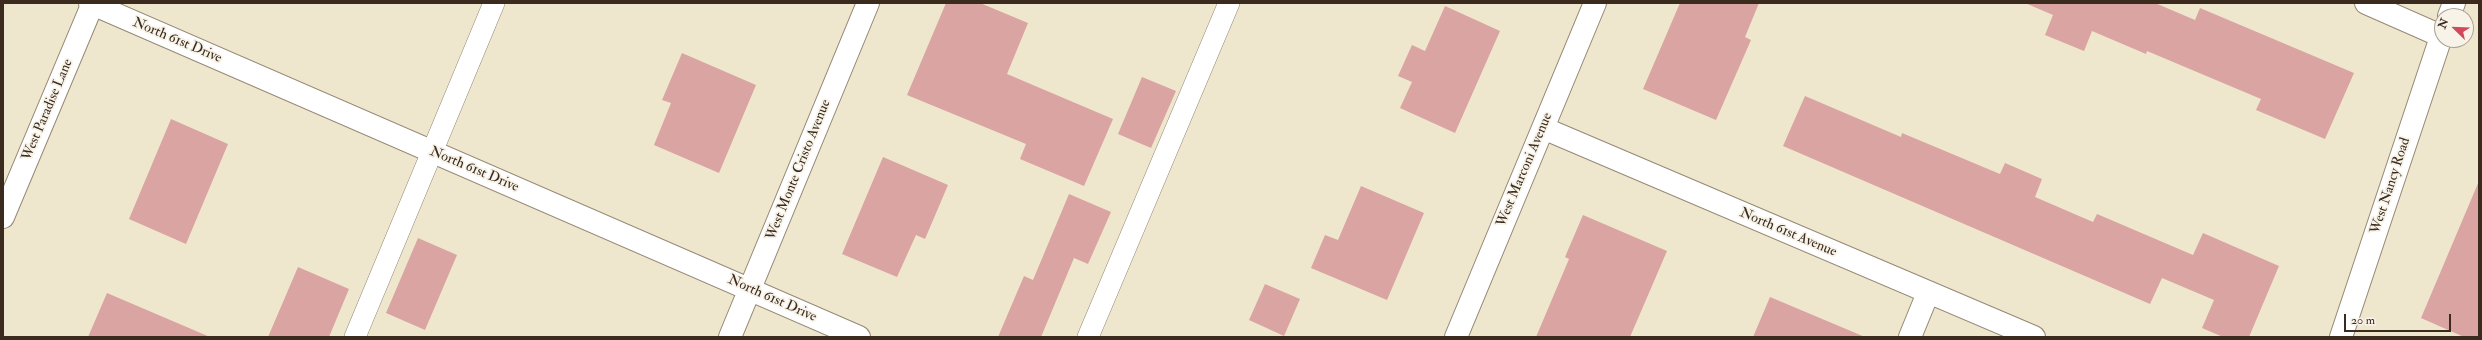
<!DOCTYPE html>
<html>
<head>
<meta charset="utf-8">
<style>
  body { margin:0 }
  #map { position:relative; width:2482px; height:340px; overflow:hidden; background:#efe7cd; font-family:"IM FELL Double Pica",serif }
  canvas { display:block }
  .frame { position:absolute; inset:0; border:4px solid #3b2a1e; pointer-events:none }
  .north { position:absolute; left:2434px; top:8px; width:40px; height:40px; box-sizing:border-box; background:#f7f3e8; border:1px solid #aca397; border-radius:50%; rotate:293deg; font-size:11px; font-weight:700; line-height:16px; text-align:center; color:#3b2a1e }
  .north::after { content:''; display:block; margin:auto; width:14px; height:18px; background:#d1495b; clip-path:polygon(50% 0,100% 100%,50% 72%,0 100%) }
  .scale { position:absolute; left:2344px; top:314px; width:107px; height:18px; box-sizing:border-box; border:2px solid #3b2a1e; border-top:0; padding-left:5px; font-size:12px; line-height:14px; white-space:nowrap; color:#3b2a1e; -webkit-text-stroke:3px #f7f3e8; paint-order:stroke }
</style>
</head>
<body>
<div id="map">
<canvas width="2482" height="340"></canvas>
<div class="frame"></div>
<div class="north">N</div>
<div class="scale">20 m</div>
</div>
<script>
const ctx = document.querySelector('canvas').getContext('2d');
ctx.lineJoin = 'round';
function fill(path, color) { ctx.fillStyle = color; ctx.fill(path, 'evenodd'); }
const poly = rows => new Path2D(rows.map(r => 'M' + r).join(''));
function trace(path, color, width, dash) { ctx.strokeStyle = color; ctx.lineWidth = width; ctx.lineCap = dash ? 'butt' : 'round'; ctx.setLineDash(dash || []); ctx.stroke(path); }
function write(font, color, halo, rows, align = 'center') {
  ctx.font = font + ' "IM FELL Double Pica",serif'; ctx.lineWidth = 3.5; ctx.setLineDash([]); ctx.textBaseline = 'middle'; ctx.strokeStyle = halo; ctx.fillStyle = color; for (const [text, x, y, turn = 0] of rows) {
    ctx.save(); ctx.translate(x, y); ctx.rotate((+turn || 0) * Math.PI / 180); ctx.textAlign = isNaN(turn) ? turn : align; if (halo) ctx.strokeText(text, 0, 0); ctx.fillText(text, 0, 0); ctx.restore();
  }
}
const building = poly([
  [946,3,980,3,1028,23,1007,74,1113,119,1084,186,1020,159,1026,144,907,95],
  [1680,3,1759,3,1745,37,1751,40,1716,120,1643,89],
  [2025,3,2155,3,2195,20,2200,8,2354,73,2325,139,2256,110,2261,99,2147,51,2146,54,2092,31,2084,51,2045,35,2053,15],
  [1445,6,1500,31,1455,133,1400,108,1412,82,1398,76,1412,45,1425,51],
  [682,53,756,85,719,173,654,145,671,103,662,100],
  [1142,77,1176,91,1151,148,1118,134],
  [1805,96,1901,137,1902,133,2000,174,2005,163,2042,179,2035,197,2093,222,2097,214,2193,255,2203,233,2279,266,2249,337,2223,337,2202,328,2214,300,2162,278,2150,304,1783,146],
  [171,119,228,144,186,244,129,219],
  [883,157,948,185,925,239,916,235,897,277,842,254],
  [2479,181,2479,337,2464,337,2421,318],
  [1361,186,1424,213,1387,300,1311,268,1325,235,1338,240],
  [1069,194,1111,212,1088,264,1074,258,1041,337,998,337,1024,276,1033,280],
  [1583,215,1667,251,1630,337,1536,337,1569,259,1565,257],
  [418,238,457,255,425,330,386,313],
  [298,267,349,289,329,337,268,337],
  [1265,284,1300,299,1284,336,1249,320],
  [107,293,210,337,88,337],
  [1770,297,1865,337,1753,337]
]);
const lane = poly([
  [355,337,494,3],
  [1088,337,1229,3]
]);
const street = poly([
  [90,3,859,337],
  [2366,3,2441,36],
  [2449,16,2454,3],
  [1543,128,2034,337],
  [730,337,868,3],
  [1456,337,1595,3],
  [1910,337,1928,293],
  [2341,337,2442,34]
]);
const secondary = poly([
  [3,217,93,3]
]);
const streetNames = [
  ["North 61st Drive",177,41,23],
  ["West Paradise Lane",48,110,-67],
  ["North 61st Drive",474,170,23],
  ["West Monte Cristo Avenue",799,170,-68],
  ["West Marconi Avenue",1525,170,-67],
  ["West Nancy Road",2391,186,-72],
  ["North 61st Avenue",1788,233,23],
  ["North 61st Drive",772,299,24]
];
fill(building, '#d9a4a1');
trace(lane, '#958876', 22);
trace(street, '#958876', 24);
trace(secondary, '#958876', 24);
trace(lane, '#fff', 21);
trace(street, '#fff', 22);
trace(secondary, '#fff', 22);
write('14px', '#3b2a1e', '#f7f3e8', streetNames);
</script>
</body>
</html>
